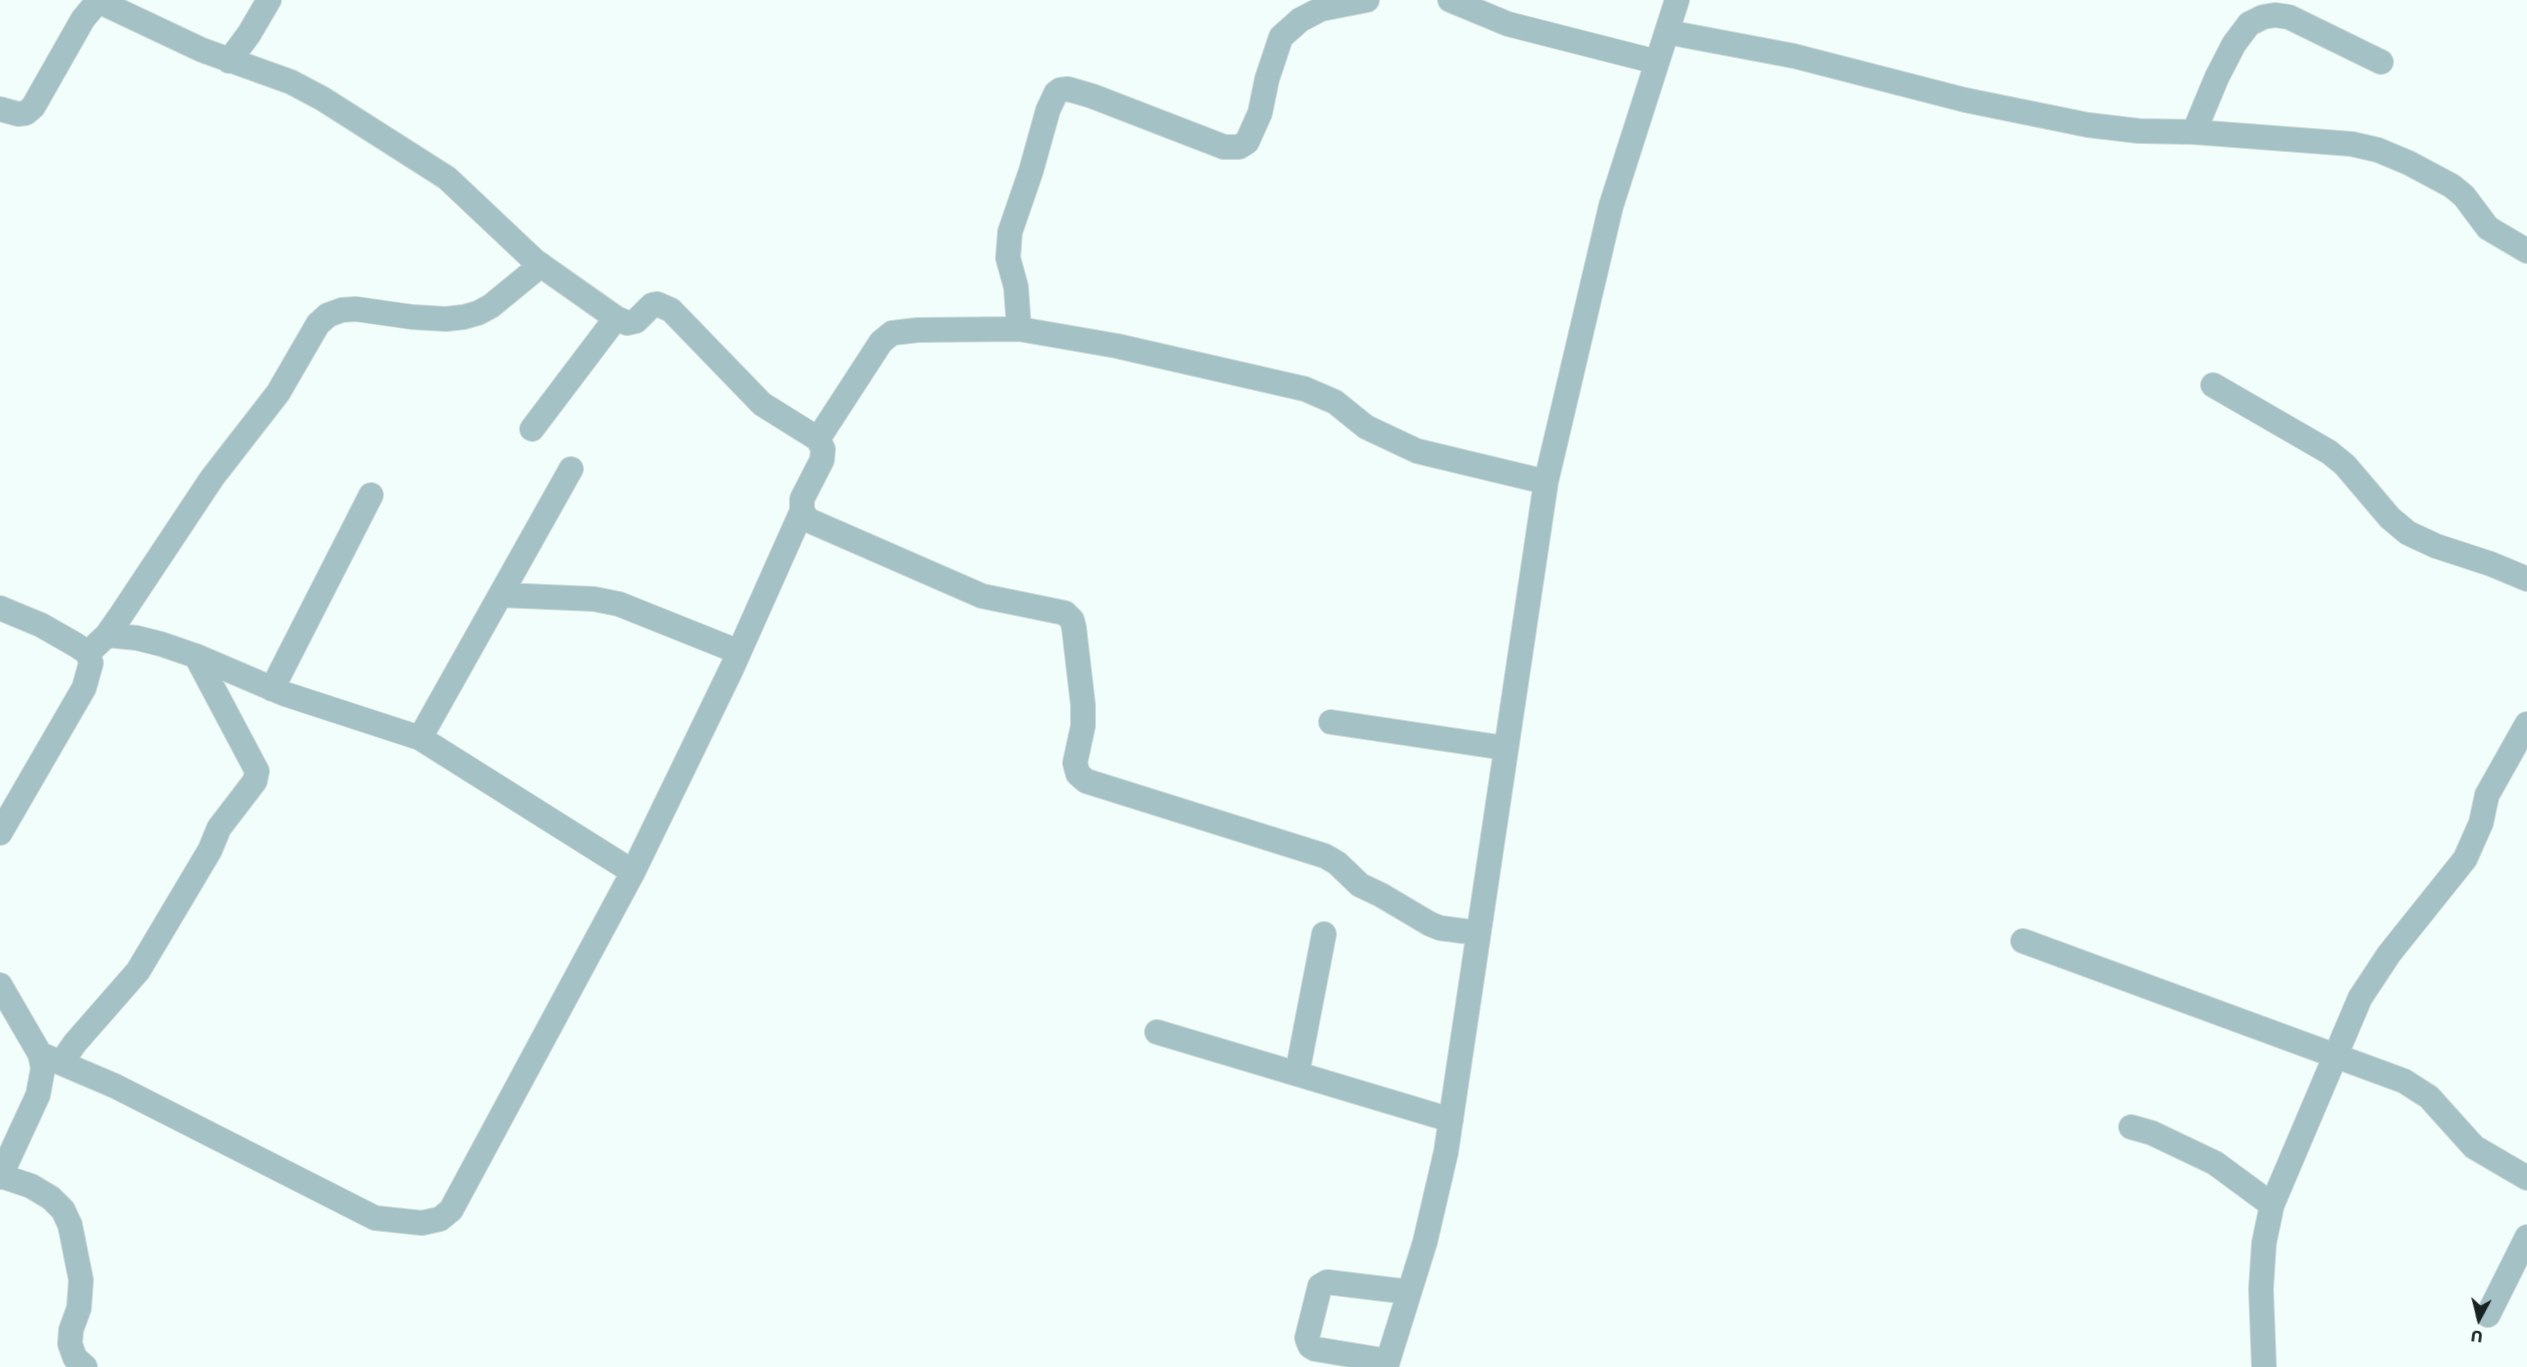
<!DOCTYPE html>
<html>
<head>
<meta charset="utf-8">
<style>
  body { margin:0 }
  #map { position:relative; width:2527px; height:1367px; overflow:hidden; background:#f2fefc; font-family:Commissioner,sans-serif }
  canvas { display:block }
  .north { position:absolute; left:2449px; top:1289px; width:60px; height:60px; -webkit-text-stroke:4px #f2fefc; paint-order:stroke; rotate:187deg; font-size:16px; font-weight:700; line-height:24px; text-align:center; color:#182321 }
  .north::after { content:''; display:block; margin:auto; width:21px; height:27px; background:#182321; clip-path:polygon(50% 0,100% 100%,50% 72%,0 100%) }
</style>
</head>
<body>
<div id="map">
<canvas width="2527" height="1367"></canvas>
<div class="north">U</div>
</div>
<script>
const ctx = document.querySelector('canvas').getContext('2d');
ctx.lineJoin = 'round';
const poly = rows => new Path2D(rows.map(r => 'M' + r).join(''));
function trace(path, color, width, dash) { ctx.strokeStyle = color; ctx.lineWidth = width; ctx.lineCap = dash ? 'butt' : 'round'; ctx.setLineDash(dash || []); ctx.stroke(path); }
const minor = poly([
  [1450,0,1508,24,1657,62],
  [98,1,202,50,291,82,323,99,447,178,535,261,616,318,627,323,636,321,652,305,657,304,671,310,762,404,818,439,823,449,822,460,802,499,802,511,808,520,982,596,1065,613,1072,620,1074,628,1083,705,1083,726,1075,763,1078,774,1086,781,1325,856,1337,863,1360,885,1381,895,1430,924,1440,928,1478,933],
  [1667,32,1794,56,1965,100,2088,125,2139,131,2194,132,2352,144,2378,150,2409,163,2452,186,2464,196,2488,228,2527,251],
  [229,61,249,34,269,0],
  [0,109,18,114,26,113,33,107,83,19,99,0],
  [2194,132,2217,77,2234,44,2249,24,2263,17,2275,15,2289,17,2381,62],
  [1019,329,1016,287,1008,258,1010,232,1031,171,1048,110,1056,93,1060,90,1068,89,1092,96,1224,147,1239,147,1247,142,1260,113,1267,79,1281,37,1300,20,1321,9,1367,0],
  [2213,385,2329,452,2345,465,2390,518,2408,533,2436,546,2491,564,2527,579],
  [532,429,616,318],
  [818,439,881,342,892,333,918,330,1019,329,1117,346,1305,389,1335,402,1366,427,1417,451,1546,482],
  [501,595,594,599,619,604,739,652],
  [0,608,41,625,76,645,88,653,91,663,84,688,0,833],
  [107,635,137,638,161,644,196,656,285,694,420,738,633,872],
  [88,653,107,635,121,615,212,478,278,393,318,324,328,315,342,310,356,309,412,317,446,319,464,317,478,313,491,306,541,265],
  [272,689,371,495],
  [1331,722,1505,748],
  [420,738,571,469],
  [2023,941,2404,1081,2429,1097,2474,1147,2527,1178],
  [0,985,40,1054,43,1068,38,1095,0,1177],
  [1157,1032,1451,1120],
  [40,1054,115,1086,375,1218,422,1223,440,1219,451,1210,633,872,731,670,802,511],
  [61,1063,75,1043,138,971,210,850,219,828,255,781,257,771,196,656],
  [1297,1074,1324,934],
  [2131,1127,2152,1133,2215,1163,2272,1205],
  [1,1176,31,1186,51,1198,63,1210,70,1225,81,1280,79,1308,71,1330,70,1344,75,1358,85,1367],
  [2488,1315,2527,1237],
  [1388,1361,1315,1349,1310,1346,1307,1338,1320,1286,1327,1282,1335,1283,1409,1292],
  [1386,1367,1425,1242,1446,1152,1546,482,1611,206,1677,0],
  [2264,1367,2261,1289,2264,1243,2272,1205,2360,998,2389,954,2465,859,2481,823,2487,795,2527,724]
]);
trace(minor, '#cfdbd9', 26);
trace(minor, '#a4c1c5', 24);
</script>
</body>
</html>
